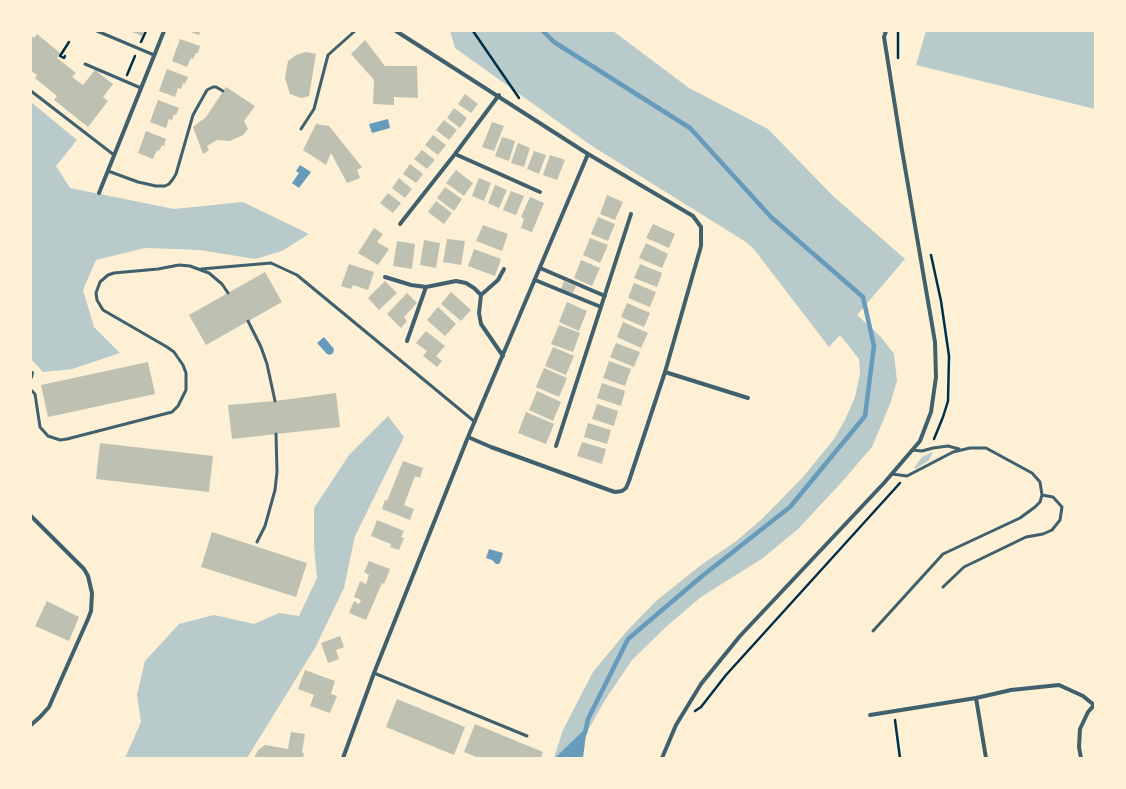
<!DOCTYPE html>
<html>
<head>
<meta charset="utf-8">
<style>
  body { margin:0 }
  #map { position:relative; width:1126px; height:789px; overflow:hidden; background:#fdf0d5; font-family:"Fira Sans",sans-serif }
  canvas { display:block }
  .frame { position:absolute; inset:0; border:32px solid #fdf0d5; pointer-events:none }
</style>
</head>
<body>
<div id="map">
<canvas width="1126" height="789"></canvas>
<div class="frame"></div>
</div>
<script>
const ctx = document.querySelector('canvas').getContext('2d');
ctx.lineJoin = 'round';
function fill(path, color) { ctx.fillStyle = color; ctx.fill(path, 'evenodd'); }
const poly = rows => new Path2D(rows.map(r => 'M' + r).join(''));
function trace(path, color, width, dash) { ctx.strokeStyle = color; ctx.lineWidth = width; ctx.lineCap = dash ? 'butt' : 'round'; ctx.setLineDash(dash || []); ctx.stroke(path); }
const green = poly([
  [450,31,613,31,689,88,768,129,832,195,905,259,857,315,880,336,894,354,897,381,890,404,872,447,841,483,798,529,763,558,701,597,667,626,632,660,605,700,587,732,577,758,554,758,563,730,593,672,626,632,656,601,701,565,735,542,762,519,803,477,834,439,845,420,855,397,860,374,859,359,840,335,829,347,753,248,746,242,592,146,455,48],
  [926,31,1095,31,1095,109,916,65],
  [31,102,77,140,56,166,70,188,174,209,243,202,309,234,282,251,255,259,200,250,145,248,96,260,83,290,94,327,120,353,72,369,43,372,31,359],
  [388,416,404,437,355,536,344,588,315,648,247,758,125,758,141,722,137,695,145,661,179,624,214,615,254,624,279,613,299,616,317,578,314,546,314,508,349,455],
  [933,452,928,461,915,469,914,468,922,457]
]);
const water = poly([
  [388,119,390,128,372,133,369,124],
  [300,165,311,172,299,188,292,183,299,173,296,171],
  [324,337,334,349,333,353,330,355,327,354,317,343],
  [489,549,503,553,500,563,498,564,496,564,492,560,486,558],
  [587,727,583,758,556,758,556,757]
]);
const stream = poly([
  [543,31,554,42,690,128,771,217,863,297,874,346,865,416,790,507,701,577,628,639,588,719,585,733]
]);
const building = poly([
  [130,31,144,31,142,36],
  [188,31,200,31,199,35],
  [37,34,60,53,57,58,76,73,72,77,83,85,95,70,113,84,103,97,108,101,88,127,54,100,57,96,35,78,37,75,31,71,31,35,34,38],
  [180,39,200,46,198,53,196,53,193,59,191,58,187,67,172,61],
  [365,40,385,66,417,66,418,98,394,97,394,105,373,104,374,80,351,54],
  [306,52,316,54,309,96,301,98,290,94,285,78,288,61,296,55],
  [167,69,188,77,185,84,183,83,181,89,178,88,175,97,159,91],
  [226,87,255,106,244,121,248,129,243,135,230,141,217,140,207,146,209,150,203,154,193,127,206,117],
  [465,94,478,104,471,113,458,104],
  [158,100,179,108,176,115,174,114,172,120,169,119,166,128,150,122],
  [454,108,467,118,460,128,447,118],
  [444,120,457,130,449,140,436,130],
  [492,122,504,126,494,151,482,147],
  [316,124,329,126,362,167,357,170,360,178,347,183,331,153,326,165,303,150],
  [146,131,166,139,164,146,162,145,159,151,157,150,153,159,138,153],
  [433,135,446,145,438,155,425,145],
  [502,137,515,141,509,161,495,156],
  [518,143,530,148,524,167,511,163],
  [422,150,435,160,427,169,414,159],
  [534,151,546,155,539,174,527,169],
  [550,155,565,160,557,180,543,175],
  [410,164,423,174,416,183,403,174],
  [456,170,473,183,464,196,446,183],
  [399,178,412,189,405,198,392,188],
  [479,178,491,183,484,201,472,196],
  [495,185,507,190,499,208,488,203],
  [445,187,462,199,454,211,437,198],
  [511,191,524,196,516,215,503,210],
  [388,193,401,203,393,213,380,203],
  [607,195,623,202,615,220,600,214],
  [530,197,544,203,532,232,521,228,524,219,521,217],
  [436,201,452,213,444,224,428,212],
  [598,217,615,224,608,241,591,234],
  [653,224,675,234,669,248,646,238],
  [483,225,508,234,502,251,476,241],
  [374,228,383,234,377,242,389,249,378,265,358,253],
  [590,238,608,245,600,263,583,255],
  [447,239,465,241,461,265,443,262],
  [424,240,440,243,436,268,420,265],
  [397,241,415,244,412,269,393,266],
  [646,243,668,254,662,268,639,258],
  [474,249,501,259,495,276,468,266],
  [581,260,600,268,592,286,574,278],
  [349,264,374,272,368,290,353,285,351,289,341,286],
  [640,264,662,273,657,287,634,278],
  [265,272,282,302,206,345,189,315],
  [385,281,397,293,379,310,368,298],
  [564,281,576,286,573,293,561,289],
  [634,283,656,292,650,307,628,298],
  [451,292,471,310,461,321,441,304],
  [407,293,417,303,404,317,407,321,401,328,387,314],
  [567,302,587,311,579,331,559,322],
  [627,303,650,313,644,327,621,317],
  [438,307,456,324,445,336,427,320],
  [623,322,648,333,641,348,617,337],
  [559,325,580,333,573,352,551,344],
  [426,331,445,346,436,356,442,361,437,367,423,356,427,351,416,343],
  [616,343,640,352,634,367,610,357],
  [553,347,574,356,566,375,545,366],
  [609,361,631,369,625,386,603,378],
  [148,362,155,394,48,417,41,385],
  [544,368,567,378,559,397,536,387],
  [602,383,625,391,621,406,597,398],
  [537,391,561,402,553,421,529,410],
  [336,393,340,427,232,439,228,405,275,401],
  [597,404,618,411,614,426,592,419],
  [526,412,554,424,546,444,518,433],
  [588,423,611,430,607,444,584,437],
  [582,442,606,449,602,464,577,456],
  [100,443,213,456,209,492,96,479],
  [403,461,423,468,420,478,415,476,404,505,414,509,410,520,382,509,385,500,387,501],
  [377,520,404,531,401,537,404,538,399,550,390,547,391,544,371,536],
  [212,532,307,563,296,597,201,567],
  [369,561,390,569,384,584,382,583,366,620,349,613,354,601,359,604,361,600,354,597,360,581,366,584,369,575,364,572],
  [47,601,79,617,69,641,35,626],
  [340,636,344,647,336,650,339,659,328,663,321,643],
  [305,670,335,681,331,694,337,696,330,713,310,706,314,695,298,689],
  [397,699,465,727,454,755,386,727],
  [475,724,543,752,541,758,479,758,464,752],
  [291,732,305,734,302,752,304,754,303,758,254,758,258,750,265,745,288,749]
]);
const path = poly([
  [473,31,519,98],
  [141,42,146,31],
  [65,56,64,58,60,56,69,42],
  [898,58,898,31],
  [127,75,135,56],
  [931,255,941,301,949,356,948,401,943,417,934,439],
  [695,711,701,707,726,675,900,483],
  [895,720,900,758]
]);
const service = poly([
  [97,31,154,55],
  [85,64,141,88],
  [31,91,114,155],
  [301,129,314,109,328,55,355,31],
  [108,171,138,182,156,186,165,186,169,184,173,179,176,174,193,115,207,90,213,87,216,87,223,91],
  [201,269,271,263,297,275,475,422],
  [248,321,261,347,267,364,275,401],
  [31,390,35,394,40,427,48,436,60,440,67,439,172,412,178,406,186,390,186,373,183,365,174,352,167,347,103,310,97,300,96,293,100,282,108,275,114,273,158,269,179,265,190,266,209,273,222,284,228,293],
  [912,450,922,451,933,448,948,446,959,449],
  [257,542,265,526,275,490,277,472,276,434],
  [943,587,964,567,1026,537,1043,534,1052,530,1060,520,1062,507,1053,497,1042,495],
  [873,631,943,554,1020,518,1035,507,1040,502,1042,495,1040,482,1032,473,986,448,970,448,953,452,907,476,892,474],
  [374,673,527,736]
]);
const minor = poly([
  [396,31,588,154,693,216,701,227,701,246,665,372,629,481,626,488,622,491,615,492,609,490,491,447,468,437],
  [455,154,540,192],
  [99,193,164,31],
  [400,224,455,154,499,95],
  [540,268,605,296],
  [385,277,411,285,426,287,456,281,466,283,474,288,481,295,479,313,481,324,503,356],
  [535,280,601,307],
  [481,295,498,280,504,269],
  [407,341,426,287],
  [665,372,748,398],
  [31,377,32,373],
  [556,446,631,214],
  [31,516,84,569,88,576,92,593,91,611,88,619,56,691,49,707,40,717,31,725],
  [976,698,986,758],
  [870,715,976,698,1011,690,1059,685,1083,696,1094,705],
  [343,758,374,673,468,437,588,154],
  [662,758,676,725,701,684,740,636,884,483,920,441,931,412,936,377,935,342,902,150,884,37,886,31],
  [1081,758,1079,747,1080,729,1088,712,1095,704]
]);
fill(green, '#b9caca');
fill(water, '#669bbc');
trace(stream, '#669bbc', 4.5);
fill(building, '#bec0b2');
trace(path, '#003049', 2.5);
trace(service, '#3f606c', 3);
trace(minor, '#3f606c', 4);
</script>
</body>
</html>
